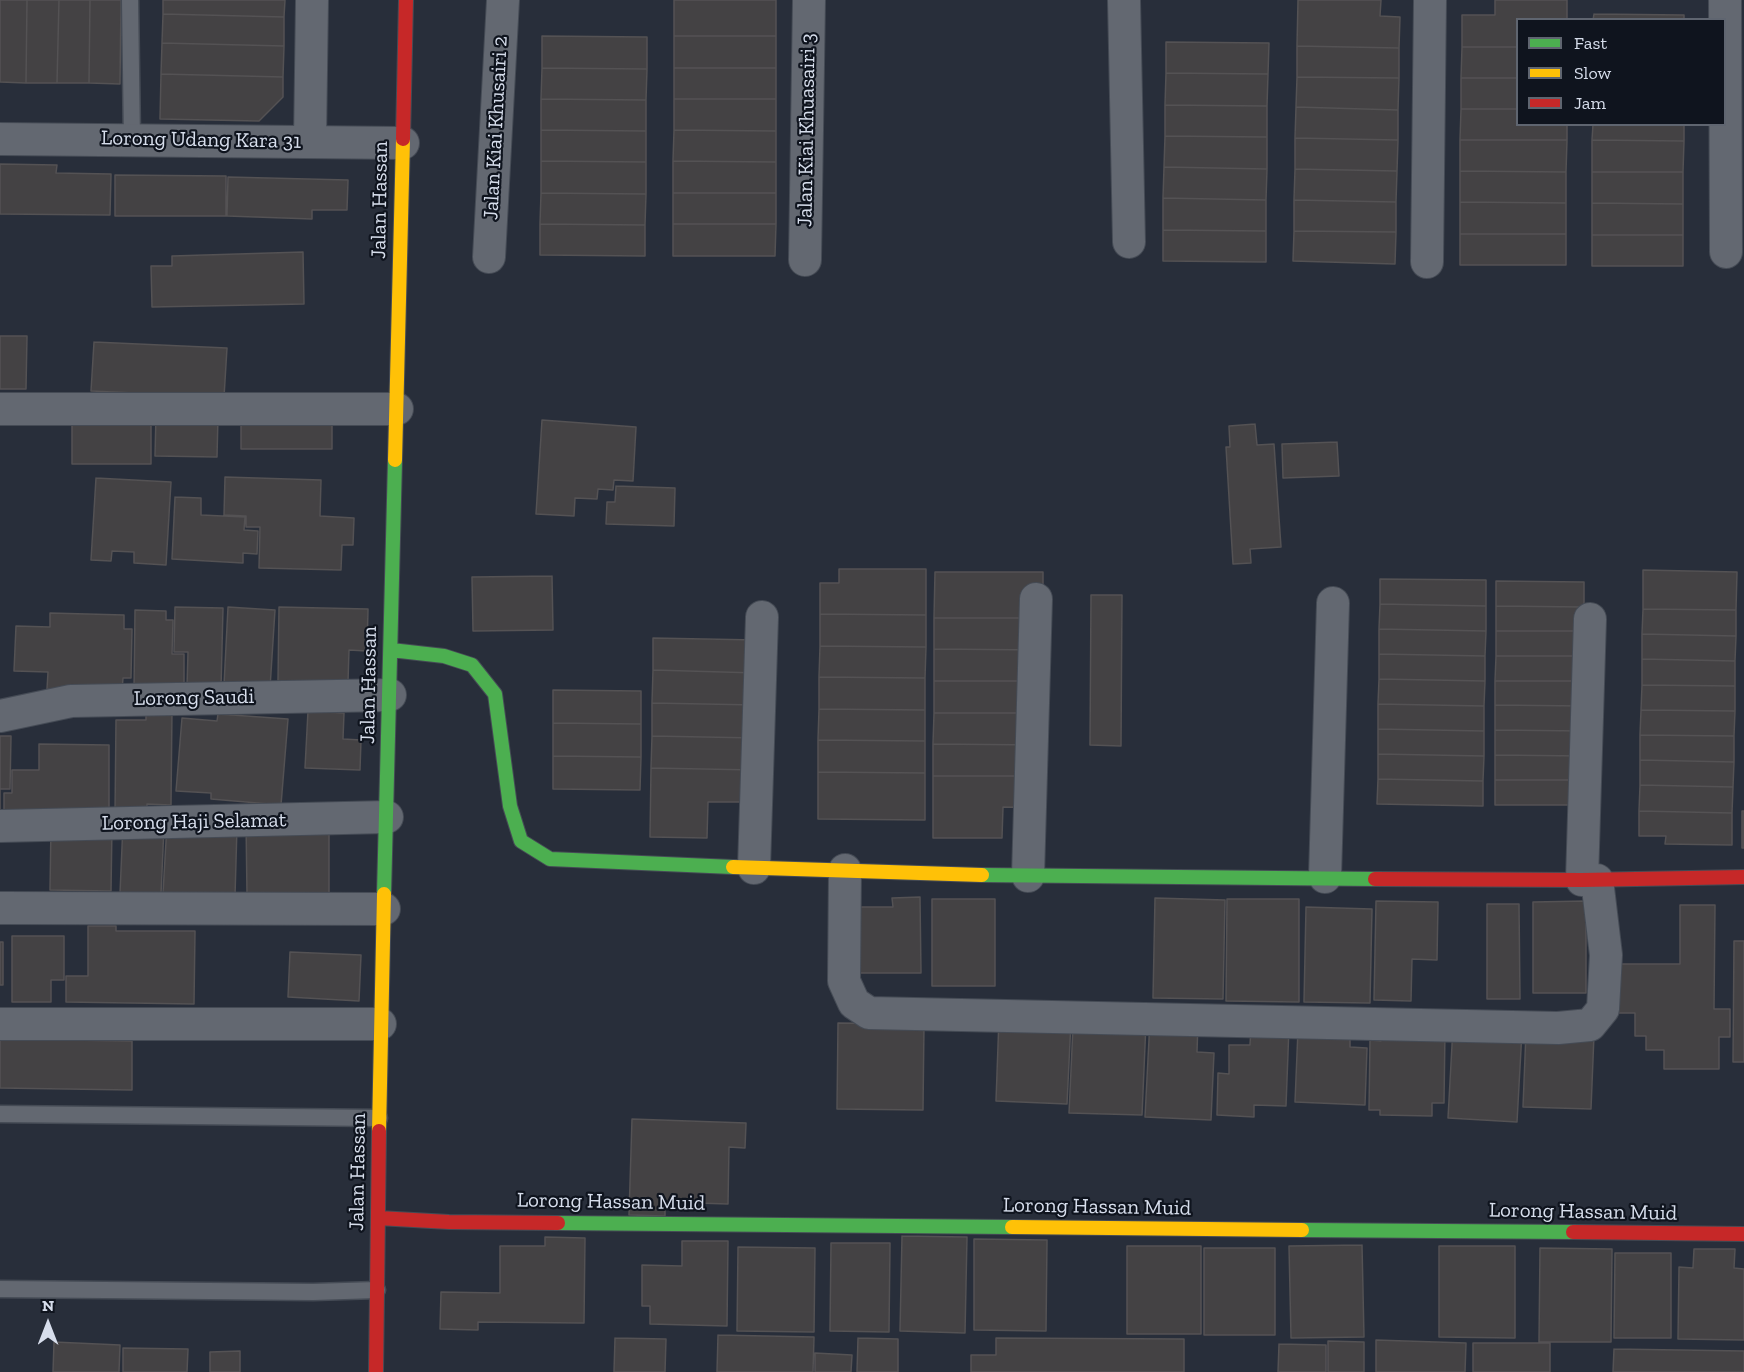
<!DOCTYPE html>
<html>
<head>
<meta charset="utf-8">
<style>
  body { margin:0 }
  #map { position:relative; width:1744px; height:1372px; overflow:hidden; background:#282e3a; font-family:"Zilla Slab",serif }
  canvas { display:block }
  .legend { position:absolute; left:1516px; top:18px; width:210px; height:108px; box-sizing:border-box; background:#0f141e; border:2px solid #5f6570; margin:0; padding:8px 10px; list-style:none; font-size:18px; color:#d7deec }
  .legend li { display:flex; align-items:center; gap:12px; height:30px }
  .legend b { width:30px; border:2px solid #5f6570 }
  .north { position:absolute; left:18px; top:1294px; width:60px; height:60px; -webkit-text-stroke:4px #0f141e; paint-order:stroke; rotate:0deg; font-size:16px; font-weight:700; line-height:24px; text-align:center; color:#d7deec }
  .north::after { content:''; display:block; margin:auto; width:21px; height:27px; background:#d7deec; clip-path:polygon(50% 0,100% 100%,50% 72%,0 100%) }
</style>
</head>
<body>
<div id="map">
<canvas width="1744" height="1372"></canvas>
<ul class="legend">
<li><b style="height:8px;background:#4caf50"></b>Fast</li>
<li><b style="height:8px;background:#ffc107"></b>Slow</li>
<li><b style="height:8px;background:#c62828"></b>Jam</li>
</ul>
<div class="north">N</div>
</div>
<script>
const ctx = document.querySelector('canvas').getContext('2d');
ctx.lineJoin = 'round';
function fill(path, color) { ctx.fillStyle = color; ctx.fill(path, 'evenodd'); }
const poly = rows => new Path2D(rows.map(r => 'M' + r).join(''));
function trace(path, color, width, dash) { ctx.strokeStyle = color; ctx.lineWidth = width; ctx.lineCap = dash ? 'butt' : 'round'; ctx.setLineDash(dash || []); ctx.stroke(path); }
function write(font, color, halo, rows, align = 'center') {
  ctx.font = font + ' "Zilla Slab",serif'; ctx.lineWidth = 4.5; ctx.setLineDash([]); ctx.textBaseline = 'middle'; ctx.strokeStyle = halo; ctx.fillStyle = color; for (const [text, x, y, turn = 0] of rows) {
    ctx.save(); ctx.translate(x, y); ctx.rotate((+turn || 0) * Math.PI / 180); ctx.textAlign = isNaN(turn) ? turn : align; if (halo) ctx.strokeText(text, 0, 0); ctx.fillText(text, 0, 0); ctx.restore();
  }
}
const building = poly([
  [0,0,27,0,26,83,0,82,0,0],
  [27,0,59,0,57,83,26,83,27,0],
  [59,0,90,0,89,83,57,83,59,0],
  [90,0,121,0,120,84,89,83,90,0],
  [163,0,285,0,284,17,163,14,163,0],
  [674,0,776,0,776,36,674,36,674,0],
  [1298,0,1381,0,1380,16,1400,17,1399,48,1297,46,1298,0],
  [1495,0,1567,0,1567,20,1518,20,1518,47,1462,47,1462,15,1495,15,1495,0],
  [163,14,284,17,284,46,162,43,163,14],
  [1594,14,1684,15,1684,20,1593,20,1594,14],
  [542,36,647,37,647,69,542,68,542,36],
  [674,36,776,36,776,68,674,68,674,36],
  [1166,42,1269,43,1268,74,1166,73,1166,42],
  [162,43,284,46,283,77,161,74,162,43],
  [1297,46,1399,48,1399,78,1297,77,1297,46],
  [1462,47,1518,47,1518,78,1461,78,1462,47],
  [542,68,647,69,646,100,541,99,542,68],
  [674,68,776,68,776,99,674,99,674,68],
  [1166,73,1268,74,1267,106,1165,105,1166,73],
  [161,74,283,77,283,97,259,121,160,119,161,74],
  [1297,77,1399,78,1398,110,1296,107,1297,77],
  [1461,78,1518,78,1518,109,1461,109,1461,78],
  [541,99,646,100,646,131,541,130,541,99],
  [674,99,776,99,776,131,674,130,674,99],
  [1165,105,1267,106,1267,137,1165,136,1165,105],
  [1296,107,1398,110,1398,140,1295,138,1296,107],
  [1461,109,1518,109,1518,124,1567,124,1567,140,1460,140,1461,109],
  [1593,124,1684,124,1684,141,1592,140,1593,124],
  [541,130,646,131,646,162,541,161,541,130],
  [674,130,776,131,776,162,673,161,674,130],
  [1165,136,1267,137,1267,169,1164,167,1165,136],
  [1295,138,1398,140,1397,171,1295,169,1295,138],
  [1460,140,1567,140,1566,172,1460,171,1460,140],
  [1592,140,1684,141,1683,172,1592,172,1592,140],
  [541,161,646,162,646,194,541,193,541,161],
  [673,161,776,162,776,193,673,193,673,161],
  [0,164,57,165,56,173,111,174,110,215,0,214,0,164],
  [1164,167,1267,169,1266,200,1163,198,1164,167],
  [1295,169,1397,171,1396,202,1294,200,1295,169],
  [1460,171,1566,172,1566,203,1460,202,1460,171],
  [1592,172,1683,172,1683,204,1592,203,1592,172],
  [115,175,226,176,226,216,115,216,115,175],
  [228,177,348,180,347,210,312,210,312,219,227,216,228,177],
  [541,193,646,194,645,225,540,224,541,193],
  [673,193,776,193,776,224,673,224,673,193],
  [1163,198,1266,200,1266,231,1163,230,1163,198],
  [1294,200,1396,202,1396,232,1294,231,1294,200],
  [1460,202,1566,203,1566,234,1460,234,1460,202],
  [1592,203,1683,204,1683,235,1592,235,1592,203],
  [540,224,645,225,645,256,540,255,540,224],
  [673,224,776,224,775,256,673,256,673,224],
  [1163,230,1266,231,1266,262,1163,261,1163,230],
  [1294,231,1396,232,1395,264,1293,261,1294,231],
  [1460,234,1566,234,1566,265,1460,265,1460,234],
  [1592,235,1683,235,1683,266,1592,266,1592,235],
  [303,252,304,304,152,307,151,266,172,266,172,256,303,252],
  [0,336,27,336,26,389,0,389,0,336],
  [94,342,227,348,224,397,91,391,94,342],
  [241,413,332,413,332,449,241,449,241,413],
  [156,415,218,417,217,457,155,456,156,415],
  [542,420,636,427,633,481,614,480,613,490,598,489,597,499,575,498,574,516,536,514,542,420],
  [72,422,151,422,151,464,72,464,72,422],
  [1255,424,1257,445,1274,444,1281,547,1250,549,1251,563,1233,564,1226,447,1230,447,1229,426,1255,424],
  [1337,442,1339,476,1283,478,1282,444,1337,442],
  [225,477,321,480,320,516,354,518,353,545,342,545,341,570,259,568,260,527,246,527,246,516,224,515,225,477],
  [96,478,171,482,166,565,134,563,134,552,112,551,111,561,91,560,96,478],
  [616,486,675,488,674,526,606,524,607,502,615,502,616,486],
  [175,497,201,498,201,515,245,517,244,530,258,531,257,554,243,553,243,563,172,559,175,497],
  [839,569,926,569,926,615,820,614,820,583,839,583,839,569],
  [1643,570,1737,572,1736,610,1643,609,1643,570],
  [935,572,1043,572,1043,618,934,618,935,572],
  [552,576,553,630,473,631,472,577,552,576],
  [1380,579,1486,580,1486,606,1380,604,1380,579],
  [1496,581,1584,582,1584,607,1496,606,1496,581],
  [1091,595,1122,595,1121,746,1090,745,1091,595],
  [1380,604,1486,606,1486,631,1379,629,1380,604],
  [1496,606,1584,607,1584,631,1496,631,1496,606],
  [175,607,223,608,221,688,187,687,188,652,174,652,175,607],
  [228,607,275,610,270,688,224,685,228,607],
  [279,607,368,609,367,651,349,650,348,682,278,681,279,607],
  [1643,609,1736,610,1736,636,1642,634,1643,609],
  [135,610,166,611,166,620,173,620,172,654,184,654,184,693,134,691,135,610],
  [50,613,124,615,124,629,132,629,131,678,123,678,122,691,47,689,48,672,14,671,16,626,50,627,50,613],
  [820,614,926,615,926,647,820,646,820,614],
  [934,618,1043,618,1042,650,934,649,934,618],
  [1379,629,1486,631,1485,656,1379,654,1379,629],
  [1496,631,1584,631,1584,656,1496,656,1496,631],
  [1642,634,1736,636,1735,661,1642,659,1642,634],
  [653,638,757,640,757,673,653,670,653,638],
  [820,646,926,647,925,678,819,677,820,646],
  [934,649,1042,650,1042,681,934,681,934,649],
  [1379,654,1485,656,1485,681,1379,679,1379,654],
  [1496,656,1584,656,1583,681,1495,681,1496,656],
  [1642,659,1735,661,1735,686,1642,685,1642,659],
  [653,670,757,673,756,705,652,703,653,670],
  [819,677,925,678,925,710,819,709,819,677],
  [1379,679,1485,681,1484,706,1378,704,1379,679],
  [934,681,1042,681,1042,713,934,713,934,681],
  [1495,681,1583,681,1583,706,1495,705,1495,681],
  [1642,685,1735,686,1735,711,1641,710,1642,685],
  [553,690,641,691,641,724,553,723,553,690],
  [652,703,756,705,756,738,652,736,652,703],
  [1378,704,1484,706,1484,731,1378,729,1378,704],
  [1495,705,1583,706,1583,731,1495,730,1495,705],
  [146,709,172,709,171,805,147,804,147,815,115,814,116,720,146,720,146,709],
  [819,709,925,710,925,741,818,740,819,709],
  [1641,710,1735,711,1734,736,1640,735,1641,710],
  [308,711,344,713,343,739,361,740,360,770,305,768,308,711],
  [934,713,1042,713,1042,745,933,744,934,713],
  [218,714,288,719,281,805,211,799,211,793,176,791,182,718,217,721,218,714],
  [553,723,641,724,641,757,553,756,553,723],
  [1378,729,1484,731,1484,756,1378,754,1378,729],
  [1495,730,1583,731,1583,756,1495,755,1495,730],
  [1640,735,1734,736,1734,762,1640,760,1640,735],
  [0,736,11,736,10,789,0,789,0,811,0,736],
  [652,736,756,738,755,770,651,768,652,736],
  [818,740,925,741,925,773,818,772,818,740],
  [39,744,109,745,109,814,4,813,4,793,12,793,12,770,39,770,39,744],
  [933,744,1042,745,1042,776,933,776,933,744],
  [1378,754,1484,756,1483,781,1378,779,1378,754],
  [1495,755,1583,756,1583,780,1495,780,1495,755],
  [553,756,641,757,640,790,553,789,553,756],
  [1640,760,1734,762,1733,787,1640,785,1640,760],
  [651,768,755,770,754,802,708,802,707,838,650,837,651,768],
  [818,772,925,773,925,820,818,819,818,772],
  [933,776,1042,776,1041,808,1003,807,1002,838,933,838,933,776],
  [1378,779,1483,781,1483,806,1377,804,1378,779],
  [1495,780,1583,780,1583,805,1495,805,1495,780],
  [1640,785,1733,787,1732,813,1639,811,1640,785],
  [1639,811,1732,813,1732,845,1665,844,1666,836,1639,836,1639,811],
  [1742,811,1744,811,1744,848,1742,848,1742,811],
  [246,822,329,822,329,894,247,895,246,822],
  [123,824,164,827,161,894,120,893,123,824],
  [167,824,237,827,235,896,163,893,167,824],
  [51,826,112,827,111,891,50,890,51,826],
  [920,897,921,973,858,973,857,907,893,907,892,898,920,897],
  [1155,898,1225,900,1223,999,1153,998,1155,898],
  [932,899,995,899,995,986,932,986,932,899],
  [1227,899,1299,899,1299,1002,1226,1001,1227,899],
  [1376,901,1438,902,1437,960,1412,959,1411,1001,1374,1000,1376,901],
  [1586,901,1586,993,1533,993,1533,902,1586,901],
  [1487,904,1519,904,1520,999,1487,999,1487,904],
  [1680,905,1715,905,1714,1009,1730,1009,1730,1037,1719,1037,1719,1069,1664,1069,1664,1050,1646,1050,1646,1036,1635,1036,1635,1013,1613,1013,1614,964,1680,964,1680,905],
  [1306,907,1372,909,1370,1003,1304,1002,1306,907],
  [88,926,116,926,116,931,195,931,194,1004,66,1002,66,976,88,976,88,926],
  [12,936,64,936,64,980,51,980,51,1002,12,1002,12,936],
  [1734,941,1744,941,1744,1062,1733,1062,1734,941],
  [0,942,3,942,3,985,0,985,0,942],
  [290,952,361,955,359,1001,288,997,290,952],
  [999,1018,1071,1021,1067,1104,996,1101,999,1018],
  [1150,1020,1198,1023,1197,1052,1214,1053,1211,1120,1145,1117,1150,1020],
  [838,1023,924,1024,923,1110,837,1109,838,1023],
  [1146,1023,1142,1115,1069,1113,1073,1027,1146,1023],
  [1251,1026,1289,1027,1286,1106,1254,1105,1254,1117,1217,1115,1218,1073,1229,1074,1229,1045,1250,1045,1251,1026],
  [1453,1027,1522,1031,1517,1122,1448,1118,1453,1027],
  [1298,1030,1350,1032,1350,1047,1367,1048,1365,1105,1295,1102,1298,1030],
  [1382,1031,1445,1031,1444,1103,1432,1103,1432,1116,1380,1115,1380,1110,1369,1110,1370,1040,1381,1041,1382,1031],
  [1526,1032,1594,1035,1591,1109,1523,1107,1526,1032],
  [0,1039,132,1041,132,1090,0,1088,0,1039],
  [632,1119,746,1123,745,1148,729,1147,728,1204,665,1202,665,1216,629,1215,632,1119],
  [902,1236,967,1237,965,1333,900,1331,902,1236],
  [545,1237,585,1238,584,1323,478,1322,478,1330,440,1329,441,1292,500,1293,500,1246,545,1246,545,1237],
  [974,1239,1047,1240,1046,1331,974,1330,974,1239],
  [682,1241,728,1241,727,1326,650,1324,650,1306,642,1306,642,1265,682,1266,682,1241],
  [831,1243,890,1243,889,1332,830,1331,831,1243],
  [1362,1245,1364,1337,1291,1338,1289,1246,1362,1245],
  [1127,1246,1201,1246,1201,1334,1127,1334,1127,1246],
  [1439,1246,1515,1246,1515,1338,1439,1337,1439,1246],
  [738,1247,815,1248,814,1332,737,1331,738,1247],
  [1204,1248,1275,1248,1275,1335,1204,1335,1204,1248],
  [1540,1248,1612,1249,1611,1342,1539,1342,1540,1248],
  [1694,1249,1735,1249,1734,1268,1744,1269,1744,1340,1678,1339,1679,1267,1693,1268,1694,1249],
  [1615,1253,1671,1253,1671,1338,1614,1338,1615,1253],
  [718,1335,814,1337,813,1372,717,1372,718,1335],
  [615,1338,666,1339,665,1372,614,1372,615,1338],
  [858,1338,898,1339,898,1372,857,1372,858,1338],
  [996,1338,1184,1339,1184,1372,971,1372,971,1355,996,1355,996,1338],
  [1376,1340,1466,1343,1465,1372,1376,1372,1376,1340],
  [1328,1341,1364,1342,1364,1372,1328,1372,1328,1341],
  [54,1342,120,1345,119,1372,53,1372,54,1342],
  [1473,1343,1550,1343,1550,1372,1473,1372,1473,1343],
  [1279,1344,1326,1345,1326,1372,1278,1372,1279,1344],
  [123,1348,188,1349,187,1372,123,1372,123,1348],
  [1614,1349,1744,1351,1744,1372,1613,1372,1614,1349],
  [240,1351,240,1372,210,1372,210,1352,240,1351],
  [815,1353,852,1355,851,1372,815,1372,815,1353]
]);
const lane = poly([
  [130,0,132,140],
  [0,1114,379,1118],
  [0,1289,313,1292,377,1290]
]);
const street = poly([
  [1124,0,1129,242],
  [1725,0,1726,252],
  [0,139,403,143],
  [310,141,312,0],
  [489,257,503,0],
  [805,260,809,0],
  [1427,262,1430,0],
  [0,409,397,409],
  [0,716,71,701,390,695],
  [0,826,387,817],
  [754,868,762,617],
  [845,870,844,981,854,1003,869,1013,1558,1028,1590,1025,1603,1009,1606,955,1597,880],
  [1028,876,1036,599],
  [1325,877,1333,603],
  [1582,880,1590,619],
  [0,908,384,909],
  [0,1024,380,1024]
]);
const fast = poly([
  [391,650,444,656,472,665,495,694,510,806,521,841,550,859,733,867],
  [982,875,1375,879],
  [384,894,395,460],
  [558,1223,1012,1227],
  [1302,1230,1573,1232]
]);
const slow = poly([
  [395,460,403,139],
  [733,867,982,875],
  [379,1131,384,894],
  [1012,1227,1302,1230]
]);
const jam = poly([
  [403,139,406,0],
  [1375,879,1582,880,1744,877],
  [378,1218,449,1222,558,1223],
  [1573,1232,1744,1234],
  [376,1372,379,1131]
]);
const streetNames = [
  ["Jalan Kiai Khusairi 2",496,128,-87],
  ["Jalan Kiai Khuasairi 3",807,130,-89],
  ["Lorong Udang Kara 31",201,140,1],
  ["Jalan Hassan",380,200,-89],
  ["Jalan Hassan",369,685,-89],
  ["Lorong Saudi",194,698,-1],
  ["Lorong Haji Selamat",194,822,-1],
  ["Jalan Hassan",358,1172,-89],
  ["Lorong Hassan Muid",611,1202,1],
  ["Lorong Hassan Muid",1097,1207,1],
  ["Lorong Hassan Muid",1583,1212,1]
];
fill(building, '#444244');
trace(building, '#545254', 1.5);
trace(lane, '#454b55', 19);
trace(street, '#454b55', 34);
trace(fast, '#454b55', 16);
trace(slow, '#454b55', 16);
trace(jam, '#454b55', 16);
trace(lane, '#636871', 16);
trace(street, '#636871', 32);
trace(fast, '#4caf50', 14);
trace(slow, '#ffc107', 14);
trace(jam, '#c62828', 14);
write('21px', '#d7deec', '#0f141e', streetNames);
</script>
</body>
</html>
